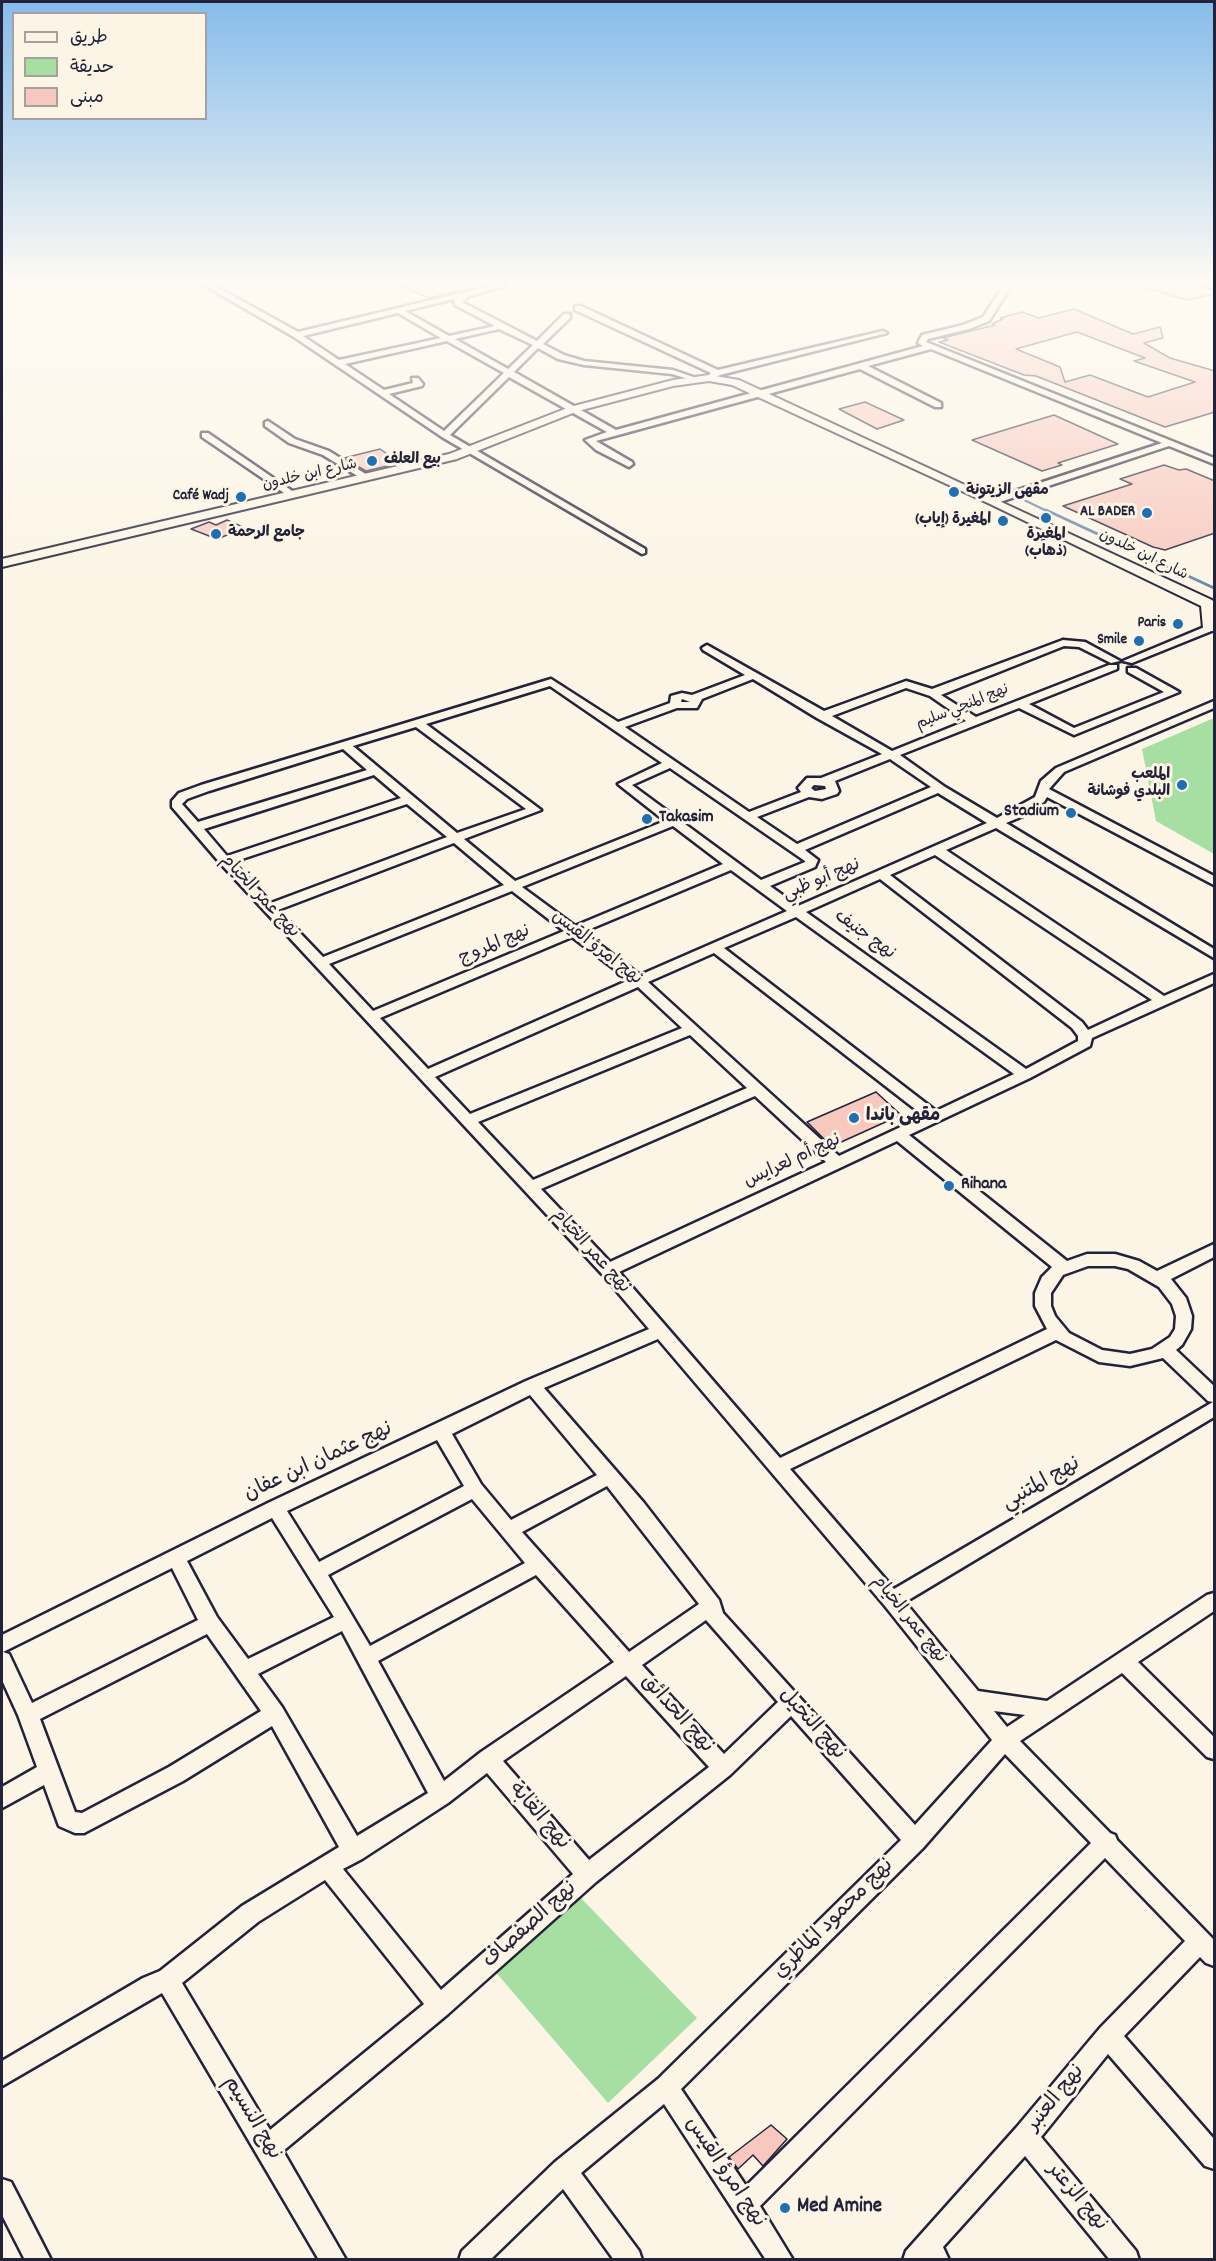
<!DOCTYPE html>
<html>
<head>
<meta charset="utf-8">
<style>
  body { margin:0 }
  #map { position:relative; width:1216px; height:2261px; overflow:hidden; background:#fcf5e5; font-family:Dekko,"Playpen Sans Arabic",sans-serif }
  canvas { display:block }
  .frame { position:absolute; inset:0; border:3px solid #22223b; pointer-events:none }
  .legend { position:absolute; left:12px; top:12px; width:195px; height:108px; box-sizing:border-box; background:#fcf5e5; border:2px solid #a5a1a1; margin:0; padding:8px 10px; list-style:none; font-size:18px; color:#22223b }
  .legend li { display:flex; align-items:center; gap:12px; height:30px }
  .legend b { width:30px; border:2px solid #a5a1a1 }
</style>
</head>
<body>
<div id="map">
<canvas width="1216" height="2261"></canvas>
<div class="frame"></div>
<ul class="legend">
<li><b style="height:8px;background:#fcf5e5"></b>طريق</li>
<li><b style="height:16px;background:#a7dfa3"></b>حديقة</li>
<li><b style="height:16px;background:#f7c8be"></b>مبنى</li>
</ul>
</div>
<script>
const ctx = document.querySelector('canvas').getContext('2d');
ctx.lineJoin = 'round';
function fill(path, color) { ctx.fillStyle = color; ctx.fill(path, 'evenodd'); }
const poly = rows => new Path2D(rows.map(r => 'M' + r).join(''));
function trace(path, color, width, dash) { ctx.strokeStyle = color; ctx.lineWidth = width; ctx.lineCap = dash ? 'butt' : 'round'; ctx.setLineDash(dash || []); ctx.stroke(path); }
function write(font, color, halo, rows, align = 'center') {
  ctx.font = font + ' Dekko,"Playpen Sans Arabic",sans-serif'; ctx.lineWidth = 6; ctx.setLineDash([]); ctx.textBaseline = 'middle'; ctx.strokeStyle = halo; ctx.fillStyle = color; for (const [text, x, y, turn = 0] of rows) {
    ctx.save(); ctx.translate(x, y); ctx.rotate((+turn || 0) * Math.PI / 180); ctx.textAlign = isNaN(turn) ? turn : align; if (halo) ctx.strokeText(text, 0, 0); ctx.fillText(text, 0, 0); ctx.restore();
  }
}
const green = poly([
  [1214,718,1214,854,1156,821,1142,749],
  [578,1895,697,2018,608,2103,493,1969]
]);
const streamFar1 = poly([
  [1022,499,1049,512]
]);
const stream = poly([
  [1046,510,1214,588]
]);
const building = poly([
  [398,285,467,285,467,289,429,298,398,285],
  [1147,285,1197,285,1215,290,1215,294,1187,300,1147,288,1147,285],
  [1074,309,1133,334,1160,327,1163,338,1144,343,1170,358,1215,371,1215,412,1165,427,1036,376,1024,375,939,342,948,340,943,338,995,325,992,324,1003,319,1000,318,1022,312,1039,318,1074,309],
  [1077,332,1145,358,1134,361,1195,382,1148,397,1090,375,1065,382,1060,367,1016,349,1077,332],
  [865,402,904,420,877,429,839,409,865,402],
  [1054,415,1118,444,1058,463,1062,465,1042,471,972,440,1054,415],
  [380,449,400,463,366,471,344,458,380,449],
  [1164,465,1179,470,1186,469,1215,481,1215,533,1165,550,1153,547,1063,506,1132,484,1120,479,1164,465],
  [227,520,245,528,217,539,191,529,209,522,216,525,227,520],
  [876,1092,901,1115,839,1143,827,1142,807,1122,876,1092],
  [771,2125,787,2139,763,2166,753,2155,738,2169,729,2157,771,2125]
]);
const street = poly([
  [204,285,213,285,298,332,494,285,506,285,469,296,462,302,537,341,564,314,570,314,570,318,543,344,564,355,584,361,673,370,699,379,695,381,672,374,584,365,558,359,538,348,514,372,616,430,923,346,918,343,922,335,963,325,983,317,1004,285,1012,285,989,321,969,329,928,339,926,342,1214,458,1214,464,1169,446,997,503,991,503,991,499,1162,443,931,349,868,366,941,403,941,407,935,407,860,369,596,441,632,462,633,464,629,467,596,450,585,440,607,432,509,377,450,435,645,549,645,553,642,554,442,437,294,337,204,285],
  [454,299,455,305,495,326,449,336,405,311,454,299],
  [398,313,441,338,339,360,303,336,398,313],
  [499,329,533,345,508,369,455,339,499,329],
  [447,341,504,373,444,431,389,394,422,386,423,384,418,378,412,378,413,383,384,390,345,364,447,341],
  [1209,285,1214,285,1214,287,1210,287,1209,285],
  [575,306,581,306,718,370,883,331,887,333,720,375,711,379,707,377,711,373,575,310,575,306],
  [268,421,295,439,329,451,372,478,364,480,323,455,289,443,265,426,265,422,268,421],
  [202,433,208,433,298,495,290,497,202,437,202,433],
  [1214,623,1214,630,1132,663,1123,661,1214,623],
  [1063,640,1085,642,1120,661,1111,663,1079,647,1064,646,941,695,976,717,1109,665,1117,665,1117,669,1029,704,1074,728,1164,692,1128,672,1128,668,1136,668,1179,692,1074,735,1019,708,900,755,945,787,997,818,1035,797,1041,781,1056,768,1214,701,1214,708,1064,772,1049,789,1214,876,1214,885,1047,797,1044,802,1023,816,1006,823,1214,949,1214,958,996,828,946,850,1164,996,1214,974,1214,983,1092,1038,1090,1046,1030,1078,909,1135,1067,1261,1087,1254,1115,1254,1139,1261,1157,1271,1214,1244,1214,1257,1171,1279,1186,1298,1192,1316,1191,1329,1182,1345,1176,1350,1214,1386,1214,1417,905,1602,978,1691,1047,1701,1207,1595,1214,1593,1214,1611,1138,1662,1214,1737,1214,1759,1207,1757,1122,1673,1020,1741,1110,1833,1115,1835,1117,1840,1214,1940,1214,1966,1206,1963,1200,1957,1124,2036,1214,2139,1214,2169,1205,2166,1108,2054,1041,2137,1136,2251,1139,2260,1110,2260,1025,2156,943,2247,949,2260,903,2260,906,2251,1016,2128,1100,2028,1185,1941,1105,1858,760,2206,793,2260,766,2260,664,2104,581,2173,639,2251,642,2260,614,2260,563,2189,490,2260,459,2260,462,2251,555,2162,658,2079,901,1840,791,1716,730,1775,596,1882,448,2014,283,2151,346,2260,319,2260,162,1993,2,2086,2,2061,143,1978,160,1971,242,1906,339,1847,272,1726,183,1781,84,1833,75,1833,59,1826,44,1785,2,1808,2,1787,37,1767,18,1715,2,1680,2,1635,268,1503,526,1381,649,1329,602,1274,221,864,172,807,172,801,179,793,201,785,551,679,618,722,670,703,671,696,682,693,692,695,745,675,703,650,702,648,707,645,824,711,906,681,932,689,1063,640],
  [753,679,817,718,882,754,821,778,807,778,798,788,801,792,749,812,625,727,677,708,697,708,702,699,753,679],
  [550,686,662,763,618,784,665,821,515,881,464,839,541,810,426,724,550,686],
  [906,688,930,696,966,721,892,751,832,716,906,688],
  [682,699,690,702,681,702,682,699],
  [416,727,526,809,457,833,353,746,416,727],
  [343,749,367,770,198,822,182,804,187,799,209,791,343,749],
  [890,759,931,787,797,844,757,817,809,797,822,799,837,794,839,791,835,781,890,759],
  [670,768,805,861,805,862,761,880,632,785,670,768],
  [374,775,401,798,227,856,204,829,374,775],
  [814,785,825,786,826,789,815,791,811,788,814,785],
  [938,793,987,823,798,906,770,886,815,867,818,860,805,850,938,793],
  [407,804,447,837,271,903,233,862,407,804],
  [673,826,723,864,575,926,522,887,673,826],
  [454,843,504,885,323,957,278,910,454,843],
  [935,855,1152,1000,1088,1030,1082,1022,890,875,935,855],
  [731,870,787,911,640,975,583,932,731,870],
  [880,879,1072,1028,1078,1036,1078,1041,1026,1069,806,912,880,879],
  [512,891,564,931,373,1011,329,964,512,891],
  [796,917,1014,1074,936,1111,724,948,796,917],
  [572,937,629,980,428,1069,380,1018,572,937],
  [714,953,924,1116,839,1156,648,982,714,953],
  [638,987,682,1028,470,1114,435,1077,638,987],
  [690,1035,747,1088,533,1180,478,1122,690,1035],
  [755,1096,826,1162,610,1262,541,1189,755,1096],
  [897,1141,1052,1267,1042,1277,1035,1293,1035,1306,1047,1329,780,1458,619,1272,897,1141],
  [1088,1266,1115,1266,1128,1269,1159,1287,1172,1304,1176,1316,1175,1329,1170,1337,1152,1349,1130,1354,1102,1350,1069,1333,1055,1316,1051,1306,1051,1293,1063,1275,1088,1266],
  [658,1339,885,1606,992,1740,915,1825,723,1613,719,1600,644,1503,544,1388,658,1339],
  [1056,1340,1099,1362,1130,1366,1163,1358,1208,1401,1213,1402,894,1589,790,1469,1056,1340],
  [530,1395,597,1475,511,1520,481,1484,452,1434,530,1395],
  [437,1440,464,1486,319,1562,287,1511,437,1440],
  [607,1486,699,1604,629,1652,522,1532,607,1486],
  [472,1499,525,1563,370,1646,328,1575,472,1499],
  [272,1518,334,1617,248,1659,217,1617,187,1561,272,1518],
  [172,1568,198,1620,32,1703,9,1654,3,1652,172,1568],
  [536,1575,614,1662,481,1752,444,1781,378,1661,536,1575],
  [706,1620,778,1702,724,1754,642,1665,706,1620],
  [342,1631,428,1793,357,1836,282,1707,258,1674,342,1631],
  [207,1634,261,1711,169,1767,82,1813,75,1812,40,1719,207,1634],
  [626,1676,709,1767,589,1860,503,1761,626,1676],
  [994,1711,1025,1715,1007,1727,994,1711],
  [1005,1754,1091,1843,746,2186,681,2089,923,1848,1005,1754],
  [487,1773,573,1874,441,1990,343,1869,362,1859,448,1803,487,1773],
  [325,1880,424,2004,270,2130,182,1983,258,1922,325,1880],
  [2,2179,11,2182,51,2260,25,2260,2,2215,2,2179]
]);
const secondary = poly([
  [709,375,739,380,1212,600,1214,602,1214,631,1205,631,1203,628,1201,606,990,504,732,385,709,381,673,386,578,411,457,459,2,567,2,559,449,454,570,407,673,380,709,375]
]);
const markers = [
  [372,461,6,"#1f6fb2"],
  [954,492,6,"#1f6fb2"],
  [241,497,6,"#1f6fb2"],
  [1147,513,6,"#1f6fb2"],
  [1046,518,6,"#1f6fb2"],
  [1003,521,6,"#1f6fb2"],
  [216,534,6,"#1f6fb2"],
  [1178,624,6,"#1f6fb2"],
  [1139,641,6,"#1f6fb2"],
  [1182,785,6,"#1f6fb2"],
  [1071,813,6,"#1f6fb2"],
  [647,819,6,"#1f6fb2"],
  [854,1118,6,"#1f6fb2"],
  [949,1186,6,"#1f6fb2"],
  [785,2208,6,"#1f6fb2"]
];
const farPoinames = [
  ["بيع العلف",384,461,"left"],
  ["مقهى الزيتونة",966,492,"left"],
  ["Café Wadj",229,497],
  ["AL BADER",1135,513],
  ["المغيرة (إياب)",991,521],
  ["جامع الرحمة",228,534,"left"],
  ["المغيرة",1046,536,"center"],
  ["(ذهاب)",1046,553,"center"],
  ["Paris",1166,624],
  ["Smile",1127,641],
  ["الملعب",1170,776],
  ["البلدي فوشانة",1170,793]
];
const farStreetnames = [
  ["شارع ابن خلدون",310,476,-13],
  ["شارع ابن خلدون",1143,556,26],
  ["نهج المنجي سليم",963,708,-22]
];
const poiNames = [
  ["Stadium",1059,813,"right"],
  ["Takasim",659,819],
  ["مقهى باندا",866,1118],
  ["Rihana",961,1186]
];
const streetNames = [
  ["نهج أبو ظبي",822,881,-23],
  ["نهج عمر الخيام",259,897,47],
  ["نهج جنيف",864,936,36],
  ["نهج المروج",495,946,-23],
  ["نهج امرؤ القيس",596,949,38],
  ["نهج أم لعرايس",793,1162,-25],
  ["نهج عمر الخيام",590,1252,48],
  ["نهج عمر الخيام",908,1620,51]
];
const nearStreetnames = [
  ["نهج عثمان ابن عفان",319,1463,-25],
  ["نهج المتنبي",1042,1485,-30],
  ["نهج الحدائق",676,1715,48],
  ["نهج النخيل",811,1725,48],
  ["نهج الغابة",538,1817,49],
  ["نهج محمود الماطري",835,1920,-45],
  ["نهج الصفصاف",531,1926,-42],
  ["نهج العنبر",1057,2099,-51],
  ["نهج النسيم",251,2119,59],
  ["نهج امرؤ القيس",724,2173,56],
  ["نهج الزعتر",1076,2198,50]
];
const nearPoinames = [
  ["Med Amine",797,2208]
];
fill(green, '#a7dfa3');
trace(streamFar1, '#6585a7', 2);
trace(stream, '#6585a7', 3);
fill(building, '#f7c8be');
trace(building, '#22223b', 1.5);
trace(street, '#22223b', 5);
trace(secondary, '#22223b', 4);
fill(street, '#fcf5e5');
fill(secondary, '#fcf5e5');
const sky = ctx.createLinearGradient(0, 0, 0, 601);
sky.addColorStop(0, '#85bceb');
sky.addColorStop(0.47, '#fefaf3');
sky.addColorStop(1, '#fefaf300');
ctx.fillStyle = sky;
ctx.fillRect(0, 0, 1216, 601);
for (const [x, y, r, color] of markers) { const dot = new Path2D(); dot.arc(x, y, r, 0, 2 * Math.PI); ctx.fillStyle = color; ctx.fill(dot); trace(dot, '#fcf5e5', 2); }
write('bold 15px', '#22223b', '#fcf5e5', farPoinames, 'right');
write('15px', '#22223b', '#fcf5e5', farStreetnames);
write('bold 18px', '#22223b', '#fcf5e5', poiNames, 'left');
write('18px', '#22223b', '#fcf5e5', streetNames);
write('21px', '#22223b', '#fcf5e5', nearStreetnames);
write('bold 21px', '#22223b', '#fcf5e5', nearPoinames, 'left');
</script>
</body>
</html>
